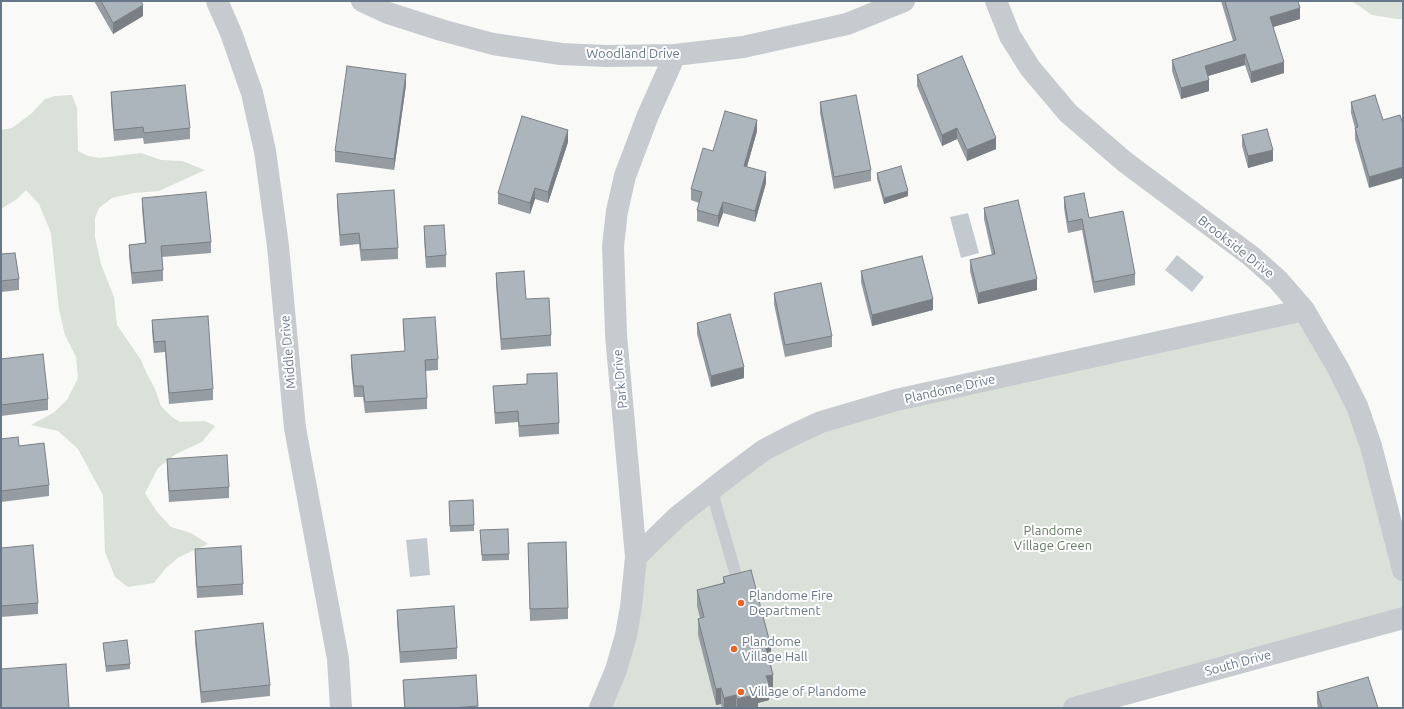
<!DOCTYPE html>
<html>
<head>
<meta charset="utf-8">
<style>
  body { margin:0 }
  #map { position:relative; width:1404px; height:709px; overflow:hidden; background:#f9f9f7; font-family:Ubuntu,sans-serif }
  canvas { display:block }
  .frame { position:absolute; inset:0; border:2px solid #677789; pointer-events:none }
</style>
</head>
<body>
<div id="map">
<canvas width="1404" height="709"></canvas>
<div class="frame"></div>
</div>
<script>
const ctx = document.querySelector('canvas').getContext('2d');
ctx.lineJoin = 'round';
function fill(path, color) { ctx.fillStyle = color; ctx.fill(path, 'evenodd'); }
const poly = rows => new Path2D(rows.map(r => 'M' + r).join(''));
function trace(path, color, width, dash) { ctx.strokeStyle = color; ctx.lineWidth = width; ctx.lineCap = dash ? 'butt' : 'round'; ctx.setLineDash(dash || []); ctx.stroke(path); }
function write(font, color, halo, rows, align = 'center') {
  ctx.font = font + ' Ubuntu,sans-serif'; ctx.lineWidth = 4; ctx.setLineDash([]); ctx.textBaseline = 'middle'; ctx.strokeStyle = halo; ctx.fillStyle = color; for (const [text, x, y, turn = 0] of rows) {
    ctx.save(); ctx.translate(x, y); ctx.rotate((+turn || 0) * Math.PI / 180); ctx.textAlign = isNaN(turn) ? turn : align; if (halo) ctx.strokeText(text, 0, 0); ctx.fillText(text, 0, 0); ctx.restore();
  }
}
const green = poly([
  [1352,1,1403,1,1403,19,1397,19,1372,15],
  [72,95,77,108,78,151,88,156,100,158,141,153,161,160,182,161,205,170,159,191,134,193,112,198,99,208,95,218,95,237,101,264,114,297,117,325,141,360,147,374,155,389,161,406,172,417,180,422,205,421,215,426,202,442,176,454,158,468,145,493,157,512,171,527,191,533,208,544,179,557,166,568,154,583,128,587,115,577,105,552,103,495,78,449,58,431,31,425,53,413,67,400,78,378,76,357,65,335,59,310,51,233,39,204,26,190,17,199,1,209,1,130,12,128,32,113,45,99,55,96],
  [1304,310,1338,368,1403,570,1403,618,1074,708,600,708,636,557,793,435]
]);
const water = poly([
  [968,213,979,253,961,258,950,217],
  [1177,255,1204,277,1192,292,1165,270],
  [427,538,430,575,410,577,406,540]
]);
const lane = poly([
  [711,489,740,589]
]);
const street = poly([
  [217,1,231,33,252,93,265,151,278,246,295,428,338,659,341,708],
  [362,1,388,13,441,30,493,44,561,54,607,56,675,55,743,47,847,24,904,1],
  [996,1,1010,36,1030,68,1068,113,1125,162,1251,256,1278,280,1304,310,1338,368,1357,406,1371,446,1403,570],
  [636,557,677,517,725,479,764,450,793,435,821,422,896,400,1304,310],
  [600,708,616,670,626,635,631,607,636,557,616,335,613,246,617,211,625,176,648,115,675,55],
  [1074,708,1403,618]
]);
const wall = poly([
  [94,1,141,1,143,16,113,34],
  [1221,1,1298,1,1300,19,1273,27,1284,73,1251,83,1245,65,1208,76,1209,91,1181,99,1172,71,1172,60,1233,41],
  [917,75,996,149,967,161,957,139,942,146,917,86],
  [406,85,394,170,335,162,335,151],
  [111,92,190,128,190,139,144,144,143,138,114,141,111,103],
  [820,102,871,170,871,181,834,189,820,113],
  [1351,102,1383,120,1369,188,1355,139,1355,128,1351,113],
  [757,131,747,167,766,183,755,222,723,213,718,227,697,221,697,210,699,203,691,200,691,189,713,151],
  [1242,135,1273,161,1248,168,1242,146],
  [568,142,548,203,535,199,530,214,498,204,498,193],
  [877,173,908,196,884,204,877,179],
  [337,194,398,248,398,259,361,261,359,244,340,246,337,205],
  [1064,197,1089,218,1135,274,1135,285,1094,293,1082,230,1068,233,1064,208],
  [142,198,211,242,211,253,162,257,163,270,163,281,132,284,129,256,129,245,145,243,142,209],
  [984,208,1037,290,978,304,970,271,970,260,992,255,984,219],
  [424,226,446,255,446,267,426,268,424,238],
  [1,254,19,279,19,290,1,292],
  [861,271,933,310,872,326,861,282],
  [496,273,526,299,551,335,551,346,501,350,496,284],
  [774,293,832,336,832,347,785,357,774,304],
  [403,319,438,359,438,370,425,371,427,398,427,409,365,413,363,397,354,397,351,366,351,355,405,351,403,330],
  [152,320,213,389,213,400,169,404,165,352,154,353,152,331],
  [697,323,744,378,711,387,697,334],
  [1,359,48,399,48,410,1,416],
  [527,374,559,423,559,434,519,437,518,422,495,424,493,386,527,384],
  [1,439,19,446,49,485,49,496,1,502],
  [167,459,229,487,229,498,169,502,167,470],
  [449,507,474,525,474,531,450,532],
  [480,530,509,554,509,560,482,561],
  [528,543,568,608,568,619,530,621],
  [1,548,38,603,38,614,1,617],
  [195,549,243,584,243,595,197,598,195,560],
  [723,577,771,663,773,691,769,692,769,700,758,703,758,708,722,708,721,704,716,705,698,635,698,619,700,618,697,606,697,590,723,583],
  [397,610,457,648,457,659,400,663,397,621],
  [195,631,270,685,270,696,201,703,195,642],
  [103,643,130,664,130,669,106,672],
  [476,675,478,708,404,708,403,680],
  [1317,692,1378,708,1318,708,1317,703]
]);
const shadedWall = poly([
  [143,5,143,16,113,34,113,23],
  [1300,8,1300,19,1270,28,1270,17],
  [1245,54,1245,65,1205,77,1205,66],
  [1284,62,1284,73,1251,83,1251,72],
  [406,74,406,85,394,170,394,159],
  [1209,80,1209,91,1181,99,1181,88],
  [757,120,757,131,744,177,744,166],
  [957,128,957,139,942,146,942,135],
  [568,130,568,142,548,203,548,192],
  [996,138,996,149,967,161,967,150],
  [1273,150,1273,161,1248,168,1248,156],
  [1403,167,1403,178,1369,188,1369,177],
  [766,172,766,183,755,222,755,211],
  [535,188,535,199,530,214,530,203],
  [908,191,908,196,884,204,884,198],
  [723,202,723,213,718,227,718,216],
  [1037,279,1037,290,978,304,978,293],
  [933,299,933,310,872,326,872,315],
  [744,367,744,378,711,387,711,376],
  [771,647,771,663,766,664,766,648],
  [773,675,773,691,769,692,769,700,758,703,758,708,737,708,737,699,766,676],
  [721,688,721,704,716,705,716,689],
  [736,695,736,708,724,708,724,698]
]);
const building = poly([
  [101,1,141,1,143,5,113,23,101,1],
  [1225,1,1298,1,1300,8,1270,17,1284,62,1251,72,1245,54,1205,66,1209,80,1181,88,1172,60,1236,40,1225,1],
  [962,56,996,138,967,150,957,128,942,135,917,75,962,56],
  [347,66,406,74,394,159,335,151,347,66],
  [185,85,190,128,144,133,143,127,114,130,111,92,185,85],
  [856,95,871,170,834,177,820,102,856,95],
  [1375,95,1383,120,1400,115,1403,124,1403,167,1369,177,1355,128,1358,127,1351,102,1375,95],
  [725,111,757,120,744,166,766,172,755,211,723,202,718,216,697,210,702,192,691,189,703,148,713,151,725,111],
  [522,116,568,130,548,192,535,188,530,203,498,193,522,116],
  [1267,129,1273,150,1248,156,1242,135,1267,129],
  [901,166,908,191,884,198,877,173,901,166],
  [394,190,398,248,361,250,359,233,340,235,337,194,394,190],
  [206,192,211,242,161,246,163,270,132,273,129,245,146,243,142,198,206,192],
  [1084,193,1089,218,1123,211,1135,274,1094,282,1082,219,1068,222,1064,197,1084,193],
  [1018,200,1037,279,978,293,970,260,995,254,984,208,1018,200],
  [444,225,446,255,426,257,424,226,444,225],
  [15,253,19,279,1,281,1,254,15,253],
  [922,256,933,299,872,315,861,271,922,256],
  [524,271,526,299,549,298,551,335,501,339,496,273,524,271],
  [821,283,832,336,785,345,774,293,821,283],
  [730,314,744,367,711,376,697,323,730,314],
  [208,316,213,389,169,393,165,341,154,342,152,320,208,316],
  [435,317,438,359,425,360,427,398,365,402,363,386,354,386,351,355,405,351,403,319,435,317],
  [43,354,48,399,1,405,1,359,43,354],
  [557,373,559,423,519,426,518,411,495,413,493,386,527,384,527,374,557,373],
  [18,437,19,446,44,443,49,485,1,491,1,439,18,437],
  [227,455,229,487,169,491,167,459,227,455],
  [473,500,474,525,450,526,449,501,473,500],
  [508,529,509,554,482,555,480,530,508,529],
  [566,542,568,608,530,609,528,543,566,542],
  [33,545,38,603,1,606,1,548,33,545],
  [241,546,243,584,197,587,195,549,241,546],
  [751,570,771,647,766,648,773,675,766,676,769,684,757,688,758,694,737,699,736,695,724,698,721,688,716,689,698,619,704,617,697,590,725,583,723,577,751,570],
  [454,606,457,648,400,652,397,610,454,606],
  [263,623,270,685,201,692,195,631,263,623],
  [127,640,130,664,106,666,103,643,127,640],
  [66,664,69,708,1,708,1,669,66,664],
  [476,675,478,706,451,708,405,708,403,680,476,675],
  [1368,677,1378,708,1322,708,1317,692,1368,677]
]);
const markers = [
  [741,603,4,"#e86428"],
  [734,649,4,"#e86428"],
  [741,692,4,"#e86428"]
];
const streetNames = [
  ["Woodland Drive",633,54],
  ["Brookside Drive",1236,247,38],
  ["Middle Drive",288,352,-95],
  ["Park Drive",620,379,-95],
  ["Plandome Drive",950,389,-13],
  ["South Drive",1238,663,-15]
];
const parkNames = [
  ["Plandome",1053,531],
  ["Village Green",1053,546]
];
const poiNames = [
  ["Plandome Fire",749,596],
  ["Department",749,611],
  ["Plandome",742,642],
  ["Village Hall",742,657],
  ["Village of Plandome",749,692]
];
fill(green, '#dae1d8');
fill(water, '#c2cad0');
trace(lane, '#c7cace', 12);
trace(street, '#c7cace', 22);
fill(wall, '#959ca2');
fill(shadedWall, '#797f84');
fill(building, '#adb5bc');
trace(building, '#797f84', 1);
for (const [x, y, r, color] of markers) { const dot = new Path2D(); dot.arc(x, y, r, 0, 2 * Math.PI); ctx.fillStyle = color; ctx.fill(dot); trace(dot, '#fff', 1.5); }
write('13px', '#677789', '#fff', streetNames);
write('13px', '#667a63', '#fff', parkNames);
write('13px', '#677789', '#fff', poiNames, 'left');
</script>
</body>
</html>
